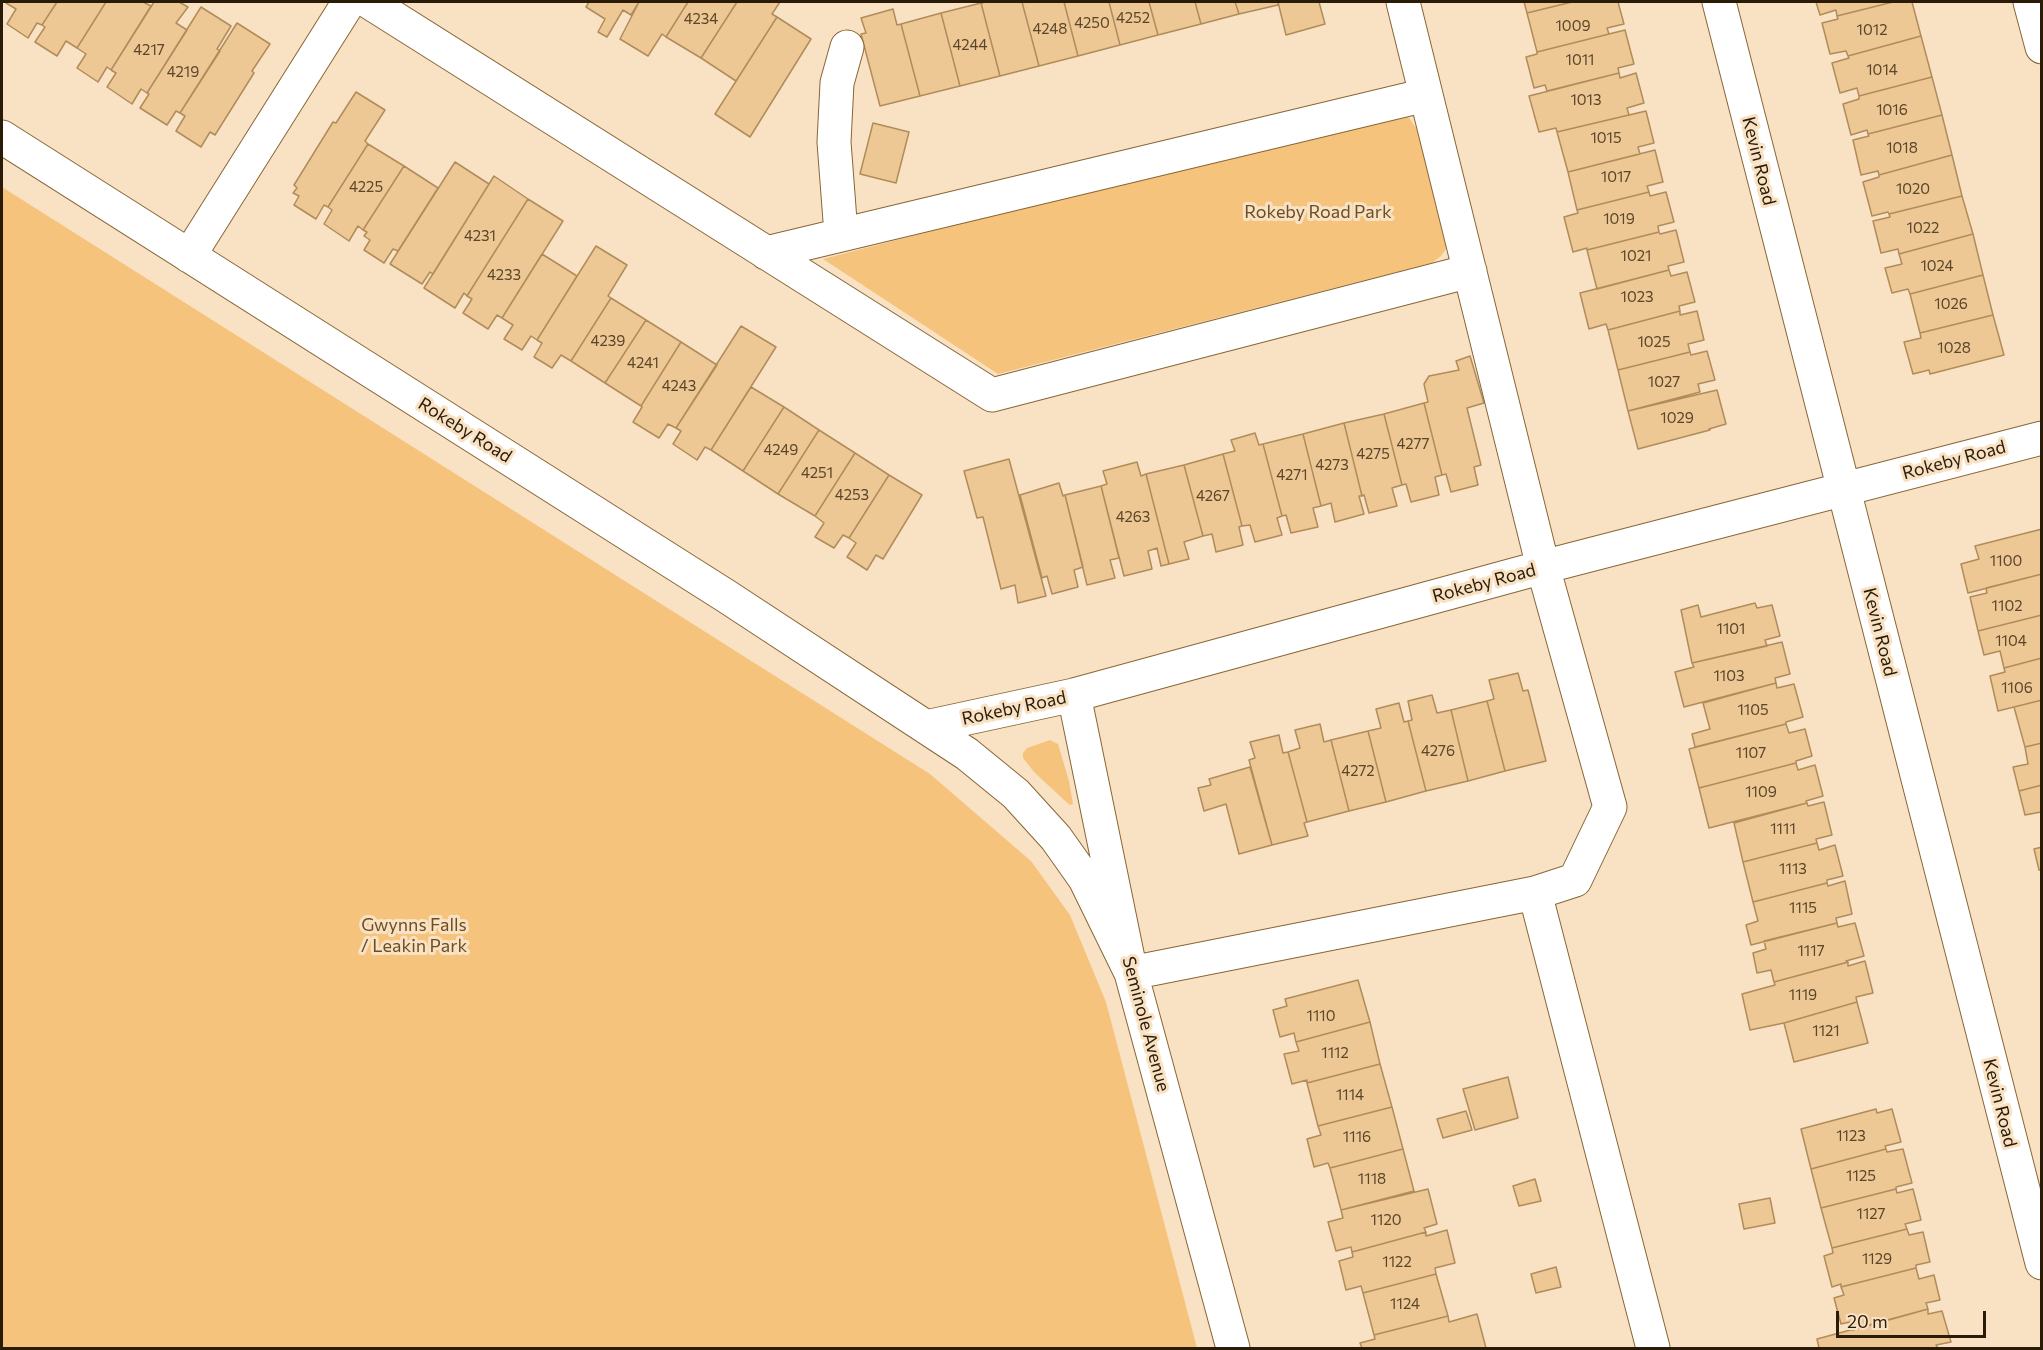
<!DOCTYPE html>
<html>
<head>
<meta charset="utf-8">
<style>
  body { margin:0 }
  #map { position:relative; width:2043px; height:1350px; overflow:hidden; background:#f9e2c4; font-family:Commissioner,sans-serif }
  canvas { display:block }
  .frame { position:absolute; inset:0; border:3px solid #291b07; pointer-events:none }
  .scale { position:absolute; left:1836px; top:1311px; width:150px; height:27px; box-sizing:border-box; border:3px solid #291b07; border-top:0; padding-left:8px; font-size:18px; line-height:21px; white-space:nowrap; color:#291b07; -webkit-text-stroke:4px #f9e2c4; paint-order:stroke }
</style>
</head>
<body>
<div id="map">
<canvas width="2043" height="1350"></canvas>
<div class="frame"></div>
<div class="scale">20 m</div>
</div>
<script>
const ctx = document.querySelector('canvas').getContext('2d');
ctx.lineJoin = 'round';
function fill(path, color) { ctx.fillStyle = color; ctx.fill(path, 'evenodd'); }
const poly = rows => new Path2D(rows.map(r => 'M' + r).join(''));
function trace(path, color, width, dash) { ctx.strokeStyle = color; ctx.lineWidth = width; ctx.lineCap = dash ? 'butt' : 'round'; ctx.setLineDash(dash || []); ctx.stroke(path); }
function write(font, color, halo, rows, align = 'center') {
  ctx.font = font + ' Commissioner,sans-serif'; ctx.lineWidth = 6; ctx.setLineDash([]); ctx.textBaseline = 'middle'; ctx.strokeStyle = halo; ctx.fillStyle = color; for (const [text, x, y, turn = 0] of rows) {
    ctx.save(); ctx.translate(x, y); ctx.rotate((+turn || 0) * Math.PI / 180); ctx.textAlign = isNaN(turn) ? turn : align; if (halo) ctx.strokeText(text, 0, 0); ctx.fillText(text, 0, 0); ctx.restore();
  }
}
const green = poly([
  [1398,111,1409,118,1417,129,1446,240,1446,249,1441,256,1432,263,998,374,823,259],
  [2,187,930,774,1031,861,1070,915,1106,1002,1197,1348,2,1348],
  [1050,740,1058,744,1069,781,1073,804,1070,805,1064,800,1034,772,1023,758,1023,753,1027,748]
]);
const building = poly([
  [7,2,57,2,42,25,37,23,28,38,7,24,16,9,6,3,7,2],
  [57,2,106,2,77,48,66,41,57,56,35,42,45,27,42,25,57,2],
  [106,2,143,2,151,6,111,70,107,67,98,82,77,68,86,54,77,48,106,2],
  [154,2,179,2,188,7,176,23,187,30,147,93,141,89,132,104,107,87,116,73,111,70,154,2],
  [589,2,639,2,631,15,623,10,607,37,598,32,605,19,586,7,589,2],
  [639,2,688,2,666,37,662,34,648,56,620,39,639,2],
  [688,2,737,2,701,58,666,37,688,2],
  [737,2,780,2,772,14,777,17,736,81,701,58,737,2],
  [987,2,1022,2,1039,66,1000,76,981,3,987,2],
  [1022,2,1064,2,1078,56,1039,66,1022,2],
  [1064,2,1109,2,1120,45,1078,56,1064,2],
  [1109,2,1149,2,1158,35,1120,45,1109,2],
  [1149,2,1195,2,1201,24,1158,35,1149,2],
  [1195,2,1235,2,1239,14,1201,24,1195,2],
  [1235,2,1278,2,1278,5,1239,14,1235,2],
  [1278,2,1319,2,1325,24,1286,35,1278,2],
  [1524,2,1572,2,1527,13,1524,2],
  [1572,2,1618,2,1624,24,1607,28,1609,34,1537,52,1527,13,1572,2],
  [1816,2,1893,2,1837,16,1836,10,1820,15,1816,2],
  [1893,2,1912,2,1921,36,1848,56,1846,51,1830,54,1822,23,1838,19,1837,16,1893,2],
  [981,3,1000,76,960,86,941,13,981,3],
  [201,7,231,26,217,49,220,51,180,113,176,111,167,125,140,108,149,94,147,93,201,7],
  [893,9,897,25,901,24,920,96,880,106,861,34,866,33,861,18,893,9],
  [941,13,960,86,920,96,901,24,941,13],
  [777,17,811,39,750,137,715,114,777,17],
  [237,23,270,44,252,71,254,73,215,135,210,132,201,147,176,131,185,116,180,113,237,23],
  [1625,30,1634,64,1618,68,1619,73,1547,91,1545,85,1534,88,1526,57,1537,54,1537,52,1625,30],
  [1921,36,1932,77,1859,96,1857,88,1840,93,1832,63,1849,58,1848,56,1921,36],
  [1619,73,1620,78,1636,73,1644,103,1627,108,1629,115,1557,132,1556,128,1539,132,1529,96,1619,73],
  [1932,77,1942,115,1868,134,1867,130,1851,135,1843,104,1859,99,1859,96,1932,77],
  [356,92,385,110,365,141,368,144,328,207,324,205,316,219,294,205,299,196,293,193,297,188,294,185,333,122,336,123,356,92],
  [1646,111,1654,143,1638,147,1640,154,1568,172,1557,132,1646,111],
  [1942,115,1952,155,1879,175,1878,171,1861,175,1853,140,1869,136,1868,134,1942,115],
  [873,123,909,132,896,183,860,174,873,123],
  [368,144,404,166,363,230,358,226,349,241,324,224,332,210,328,207,368,144],
  [1655,150,1663,182,1647,186,1649,192,1577,210,1568,172,1655,150],
  [1952,155,1962,196,1889,214,1888,212,1872,216,1863,182,1879,177,1879,175,1952,155],
  [455,162,489,184,433,274,430,272,422,284,390,264,455,162],
  [404,166,438,188,398,251,393,249,384,263,364,250,370,240,364,236,367,232,363,230,404,166],
  [494,176,528,199,467,296,464,293,455,308,424,288,494,176],
  [1649,192,1650,196,1666,192,1674,222,1658,226,1659,232,1587,250,1587,248,1573,252,1564,217,1578,213,1577,210,1649,192],
  [1962,196,1973,234,1899,254,1898,249,1881,253,1873,221,1890,217,1889,214,1962,196],
  [528,199,563,221,502,318,497,315,488,329,463,313,472,299,467,296,528,199],
  [1676,230,1684,262,1668,266,1669,270,1597,289,1587,250,1659,232,1660,234,1676,230],
  [1973,234,1983,275,1910,294,1908,289,1892,293,1885,268,1902,264,1899,254,1973,234],
  [596,246,627,265,608,296,611,298,571,361,561,355,552,368,534,357,542,343,537,340,596,246],
  [542,254,577,276,537,340,531,336,522,350,504,339,513,325,502,318,542,254],
  [1669,270,1671,276,1687,272,1695,302,1679,306,1680,311,1608,330,1606,324,1589,329,1580,293,1669,270],
  [1983,275,1993,315,1920,333,1910,294,1983,275],
  [611,298,646,320,605,383,571,361,611,298],
  [1680,311,1680,315,1697,311,1704,340,1688,344,1690,352,1618,370,1608,330,1680,311],
  [1993,315,2004,355,1930,374,1929,370,1913,374,1904,342,1921,338,1920,333,1993,315],
  [646,320,681,342,641,406,605,383,646,320],
  [741,326,776,347,711,450,705,447,697,460,673,444,681,431,676,428,741,326],
  [681,342,717,365,676,428,668,424,659,438,633,422,642,407,641,406,681,342],
  [1707,351,1715,380,1698,384,1700,392,1628,411,1618,370,1690,352,1691,355,1707,351],
  [1470,356,1484,403,1467,408,1481,465,1474,467,1478,485,1451,492,1446,474,1442,475,1424,403,1428,402,1424,384,1429,376,1459,370,1456,361,1470,356],
  [751,387,784,407,743,471,711,450,751,387],
  [1717,390,1726,424,1709,429,1710,430,1638,449,1628,411,1717,390],
  [1424,403,1442,475,1435,477,1439,495,1411,502,1406,484,1402,485,1384,414,1424,403],
  [784,407,819,430,778,494,743,471,784,407],
  [1384,414,1402,485,1392,488,1397,506,1369,513,1364,495,1362,496,1344,423,1384,414],
  [1344,423,1362,496,1359,496,1364,514,1335,522,1331,503,1321,506,1303,434,1344,423],
  [819,430,855,453,815,516,778,494,819,430],
  [1255,433,1259,445,1263,444,1282,516,1277,518,1282,535,1255,542,1250,525,1242,526,1223,454,1235,451,1231,440,1255,433],
  [1303,434,1321,506,1313,508,1318,527,1291,533,1286,515,1282,516,1263,444,1303,434],
  [855,453,889,475,849,538,843,535,834,548,815,537,824,523,815,516,855,453],
  [1223,454,1242,526,1239,527,1243,545,1216,552,1212,534,1203,536,1184,465,1223,454],
  [1009,459,1046,596,1018,603,1015,585,1001,589,983,517,977,518,964,471,1009,459],
  [1137,462,1141,476,1146,474,1169,564,1161,566,1157,548,1148,551,1152,569,1124,576,1101,486,1107,484,1103,471,1137,462],
  [1184,465,1203,536,1184,542,1189,559,1169,564,1146,474,1184,465],
  [889,475,922,495,883,559,876,555,867,570,847,557,856,543,849,538,889,475],
  [1059,483,1063,496,1065,495,1083,567,1074,570,1078,587,1052,594,1047,576,1042,578,1020,495,1059,483],
  [1101,486,1119,558,1110,560,1115,578,1087,585,1065,495,1101,486],
  [2042,529,2042,574,1968,593,1961,564,1979,559,1975,546,2042,529],
  [2042,574,2042,615,1978,631,1970,597,1987,593,1986,588,2042,574],
  [1755,603,1757,608,1772,605,1780,636,1765,640,1767,646,1692,663,1681,610,1698,605,1701,617,1755,603],
  [2042,615,2042,658,2004,668,2000,651,1984,655,1978,631,2042,615],
  [1782,642,1790,674,1775,678,1776,683,1684,707,1675,672,1694,667,1692,663,1782,642],
  [2042,658,2042,700,1998,711,1990,676,2005,672,2004,668,2042,658],
  [1518,673,1523,691,1528,690,1546,761,1505,771,1487,701,1494,699,1489,680,1518,673],
  [1776,683,1777,688,1794,684,1803,717,1786,722,1786,724,1695,747,1692,734,1710,729,1703,703,1776,683],
  [1432,695,1437,713,1451,710,1468,781,1426,791,1408,721,1412,720,1408,701,1432,695],
  [2042,700,2042,743,2025,747,2014,707,2042,700],
  [1487,701,1505,771,1468,781,1451,710,1487,701],
  [1399,703,1404,722,1408,721,1426,791,1386,802,1368,731,1381,728,1376,709,1399,703],
  [1320,724,1324,742,1331,740,1349,811,1307,822,1288,752,1300,748,1295,730,1320,724],
  [1786,724,1789,733,1805,729,1812,756,1796,761,1796,763,1699,788,1689,749,1786,724],
  [1368,731,1386,802,1349,811,1331,740,1368,731],
  [1279,735,1283,753,1288,752,1307,822,1304,823,1308,836,1272,845,1249,760,1255,758,1250,742,1279,735],
  [2042,743,2042,785,2019,791,2013,767,2028,764,2025,747,2042,743],
  [1796,763,1798,770,1815,765,1823,796,1806,801,1807,803,1709,828,1699,788,1796,763],
  [1250,767,1272,845,1239,854,1226,804,1204,811,1198,788,1211,785,1209,779,1250,767],
  [2042,785,2042,814,2041,812,2025,815,2019,791,2042,785],
  [1824,802,1832,835,1816,839,1817,843,1743,862,1734,823,1807,803,1808,806,1824,802],
  [1817,843,1819,850,1835,845,1843,876,1827,880,1827,883,1753,902,1743,862,1817,843],
  [2042,847,2042,870,2039,870,2034,849,2042,847],
  [1845,881,1852,914,1836,918,1837,923,1751,945,1746,925,1758,921,1753,902,1827,883,1828,886,1845,881],
  [1837,923,1838,927,1855,923,1864,956,1846,961,1848,962,1774,982,1771,970,1757,973,1753,953,1766,949,1764,941,1837,923],
  [1865,961,1873,993,1856,997,1857,1002,1784,1023,1750,1030,1742,994,1775,985,1774,982,1841,964,1848,962,1848,966,1865,961],
  [1358,980,1370,1022,1296,1042,1294,1033,1280,1037,1273,1010,1287,1006,1285,999,1358,980],
  [1857,1002,1868,1043,1794,1062,1784,1023,1857,1002],
  [1370,1022,1380,1064,1307,1083,1307,1080,1292,1084,1284,1054,1299,1051,1296,1042,1370,1022],
  [1380,1064,1392,1107,1318,1126,1307,1083,1380,1064],
  [1508,1077,1518,1118,1475,1130,1463,1089,1508,1077],
  [1392,1107,1403,1149,1330,1168,1328,1163,1314,1167,1307,1139,1321,1135,1318,1126,1392,1107],
  [1876,1109,1877,1113,1892,1109,1901,1142,1885,1146,1886,1149,1811,1169,1801,1129,1876,1109],
  [1466,1111,1472,1130,1443,1138,1437,1119,1466,1111],
  [1403,1149,1414,1191,1341,1210,1330,1168,1403,1149],
  [1886,1149,1887,1152,1903,1149,1912,1183,1896,1187,1896,1189,1821,1208,1811,1169,1886,1149],
  [1535,1179,1541,1201,1519,1206,1513,1186,1535,1179],
  [1428,1189,1437,1224,1424,1228,1426,1232,1352,1252,1351,1247,1336,1251,1328,1222,1343,1218,1341,1210,1428,1189],
  [1896,1189,1897,1193,1913,1189,1921,1220,1905,1224,1907,1229,1832,1248,1821,1208,1896,1189],
  [1770,1198,1775,1223,1744,1229,1739,1204,1770,1198],
  [1907,1229,1909,1235,1923,1232,1930,1262,1916,1265,1916,1268,1841,1287,1841,1284,1832,1287,1824,1256,1833,1253,1832,1248,1907,1229],
  [1447,1230,1455,1263,1435,1268,1436,1274,1363,1293,1361,1286,1346,1290,1339,1261,1353,1257,1352,1252,1426,1232,1426,1236,1447,1230],
  [1556,1267,1561,1287,1536,1293,1531,1274,1556,1267],
  [1916,1268,1919,1279,1934,1275,1940,1300,1926,1303,1928,1309,1853,1330,1850,1322,1841,1324,1834,1298,1844,1295,1841,1287,1916,1268],
  [1436,1274,1448,1316,1374,1335,1363,1293,1436,1274],
  [1928,1309,1928,1314,1942,1311,1951,1342,1936,1345,1938,1348,1819,1348,1817,1339,1928,1309],
  [1477,1314,1486,1348,1362,1348,1360,1343,1375,1339,1374,1335,1448,1316,1449,1322,1477,1314]
]);
const minor = poly([
  [369,2,992,395,1470,271],
  [1403,2,1543,567,1610,807,1575,880,1535,893,1653,1348],
  [1719,2,2042,1263],
  [2030,2,2042,47],
  [2,137,726,596,967,754,1016,794,1056,838,1085,879,1131,973],
  [841,234,834,142,837,83,847,47],
  [766,253,1426,95],
  [189,256,349,2],
  [1074,695,1131,973,1233,1348],
  [926,727,1074,695,1543,567,2042,438],
  [1131,973,1535,893]
]);
const numberNames = [
  ["4252",1133,18],
  ["4234",701,19],
  ["4250",1092,23],
  ["1009",1573,26],
  ["4248",1050,29],
  ["1012",1872,30],
  ["4244",970,45],
  ["4217",149,50],
  ["1011",1580,60],
  ["1014",1882,70],
  ["4219",183,72],
  ["1013",1586,100],
  ["1016",1892,110],
  ["1015",1606,138],
  ["1018",1902,148],
  ["1017",1616,177],
  ["4225",366,187],
  ["1020",1913,189],
  ["1019",1619,219],
  ["1022",1923,228],
  ["4231",480,236],
  ["1021",1636,256],
  ["1024",1937,266],
  ["4233",504,275],
  ["1023",1637,297],
  ["1026",1951,304],
  ["4239",608,341],
  ["1025",1654,342],
  ["1028",1954,348],
  ["4241",643,363],
  ["1027",1664,382],
  ["4243",679,386],
  ["1029",1677,418],
  ["4277",1413,444],
  ["4249",781,450],
  ["4275",1373,454],
  ["4273",1332,465],
  ["4251",817,473],
  ["4271",1292,475],
  ["4253",852,495],
  ["4267",1213,496],
  ["4263",1133,517],
  ["1100",2006,561],
  ["1102",2007,606],
  ["1101",1731,629],
  ["1104",2011,641],
  ["1103",1729,676],
  ["1106",2017,688],
  ["1105",1753,710],
  ["4276",1438,751],
  ["1107",1751,753],
  ["4272",1358,771],
  ["1109",1761,792],
  ["1111",1783,829],
  ["1113",1793,869],
  ["1115",1803,908],
  ["1117",1811,951],
  ["1119",1803,995],
  ["1110",1321,1016],
  ["1121",1826,1031],
  ["1112",1335,1053],
  ["1114",1350,1095],
  ["1123",1851,1136],
  ["1116",1357,1137],
  ["1125",1861,1176],
  ["1118",1372,1179],
  ["1127",1871,1214],
  ["1120",1386,1220],
  ["1129",1877,1259],
  ["1122",1397,1262],
  ["1124",1405,1304]
];
const streetNames = [
  ["Kevin Road",1759,161,76],
  ["Rokeby Road",465,430,32],
  ["Rokeby Road",1954,460,-15],
  ["Rokeby Road",1484,583,-15],
  ["Kevin Road",1880,632,76],
  ["Rokeby Road",1014,708,-12],
  ["Seminole Avenue",1146,1024,75],
  ["Kevin Road",2000,1103,76]
];
const parkNames = [
  ["Rokeby Road Park",1318,212],
  ["Gwynns Falls",414,925],
  ["/ Leakin Park",414,946]
];
fill(green, '#f6c37d');
fill(building, '#edc794');
trace(building, '#b08c5b', 1.5);
trace(minor, '#886635', 35);
trace(minor, '#fff', 33);
write('15px', '#5a462a', null, numberNames);
write('18px', '#291b07', '#f9e2c4', streetNames);
write('18px', '#6b4e24', '#f9e2c4', parkNames);
</script>
</body>
</html>
